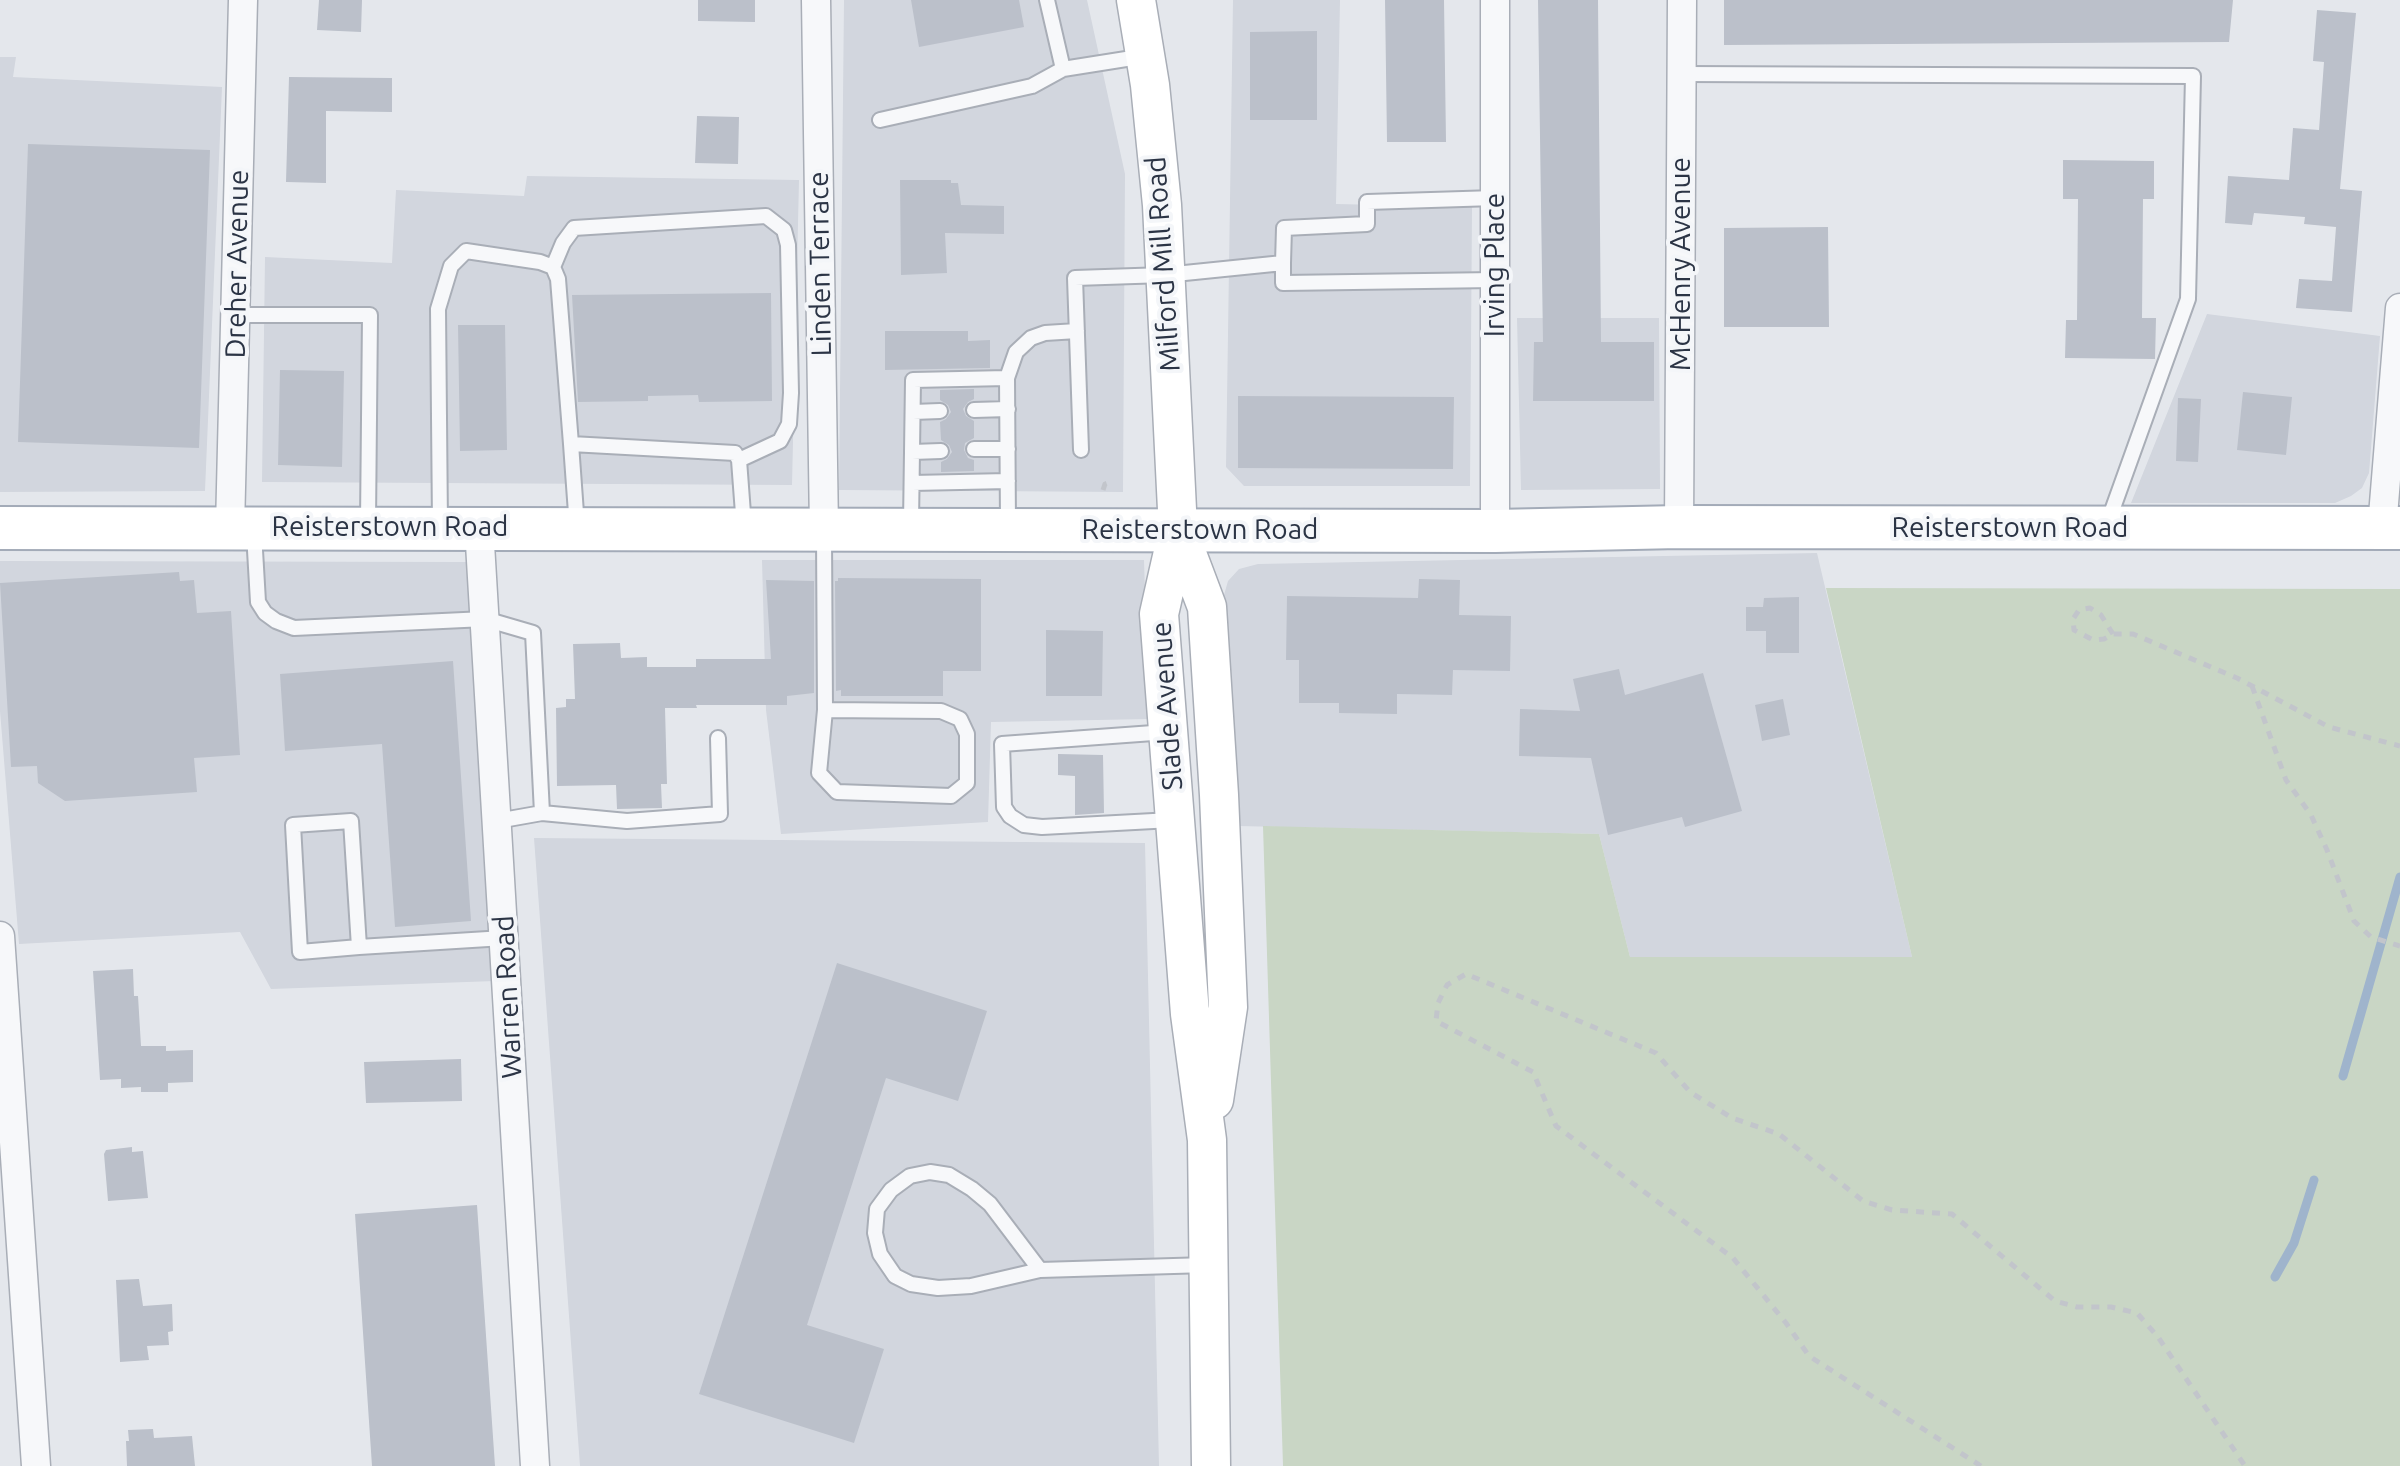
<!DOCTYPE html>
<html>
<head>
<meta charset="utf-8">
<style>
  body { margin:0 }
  canvas { display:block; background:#e4e7ec }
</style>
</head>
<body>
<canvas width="2400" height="1466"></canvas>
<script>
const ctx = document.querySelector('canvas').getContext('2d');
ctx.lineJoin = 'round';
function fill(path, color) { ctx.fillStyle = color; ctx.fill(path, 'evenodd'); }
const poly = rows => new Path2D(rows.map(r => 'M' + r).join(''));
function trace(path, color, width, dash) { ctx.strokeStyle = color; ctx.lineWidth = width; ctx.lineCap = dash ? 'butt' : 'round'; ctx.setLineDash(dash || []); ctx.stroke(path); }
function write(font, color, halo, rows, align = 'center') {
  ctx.font = font + ' Ubuntu,sans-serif'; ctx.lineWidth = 8; ctx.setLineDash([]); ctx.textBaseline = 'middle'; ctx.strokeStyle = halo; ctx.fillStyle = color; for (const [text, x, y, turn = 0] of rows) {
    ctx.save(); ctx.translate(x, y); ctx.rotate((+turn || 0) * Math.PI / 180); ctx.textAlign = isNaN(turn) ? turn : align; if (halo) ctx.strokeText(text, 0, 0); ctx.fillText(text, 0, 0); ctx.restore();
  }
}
const built = poly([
  [844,0,1087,0,1125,174,1123,492,839,490],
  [1233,0,1340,0,1336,204,1472,207,1470,486,1244,486,1226,467],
  [0,57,16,57,13,77,222,87,205,491,0,492],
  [527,176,799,180,792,485,262,482,265,257,392,263,396,190,524,196],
  [2207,314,2380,336,2369,473,2362,488,2351,496,2335,503,2131,503],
  [1517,318,1659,318,1660,489,1521,490],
  [1817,553,1912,957,1630,957,1599,834,1237,826,1222,613,1224,595,1228,581,1239,569,1258,564],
  [762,560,1144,560,1149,719,991,722,988,822,781,834,766,710],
  [0,561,467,562,495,981,271,989,240,932,19,944,0,711],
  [534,838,1145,843,1159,1466,580,1466]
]);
const green = poly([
  [1826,588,2400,589,2400,1466,1283,1466,1263,826,1599,834,1630,957,1912,957]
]);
const stream = poly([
  [2343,1076,2400,877],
  [2275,1277,2294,1243,2314,1180]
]);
const building = poly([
  [319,0,362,0,361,32,317,30],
  [698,0,755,0,755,22,698,21],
  [911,0,1019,0,1024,27,919,47],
  [1385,0,1444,0,1446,142,1387,142],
  [1538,0,1598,0,1601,342,1654,342,1654,401,1533,401,1534,342,1543,342],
  [1724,0,2233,0,2229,42,1724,45],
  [2317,10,2356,13,2340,189,2362,191,2352,312,2296,308,2299,279,2332,281,2336,227,2304,224,2305,217,2254,213,2252,225,2225,223,2228,176,2289,180,2293,128,2319,130,2324,62,2313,61],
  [1317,31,1317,120,1250,120,1250,32],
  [289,77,392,78,392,112,326,111,326,183,286,182],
  [697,116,739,117,738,164,695,163],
  [28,144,210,150,199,448,18,442],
  [2063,160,2154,161,2154,199,2143,199,2142,318,2156,318,2155,359,2065,358,2066,320,2077,320,2078,199,2063,199],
  [900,180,951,180,951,183,958,183,961,205,1004,206,1004,234,945,233,947,273,901,275],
  [1828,227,1829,327,1724,327,1724,228],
  [771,293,772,401,699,402,698,395,648,396,648,401,578,402,572,295],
  [458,325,505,325,507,450,460,451],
  [885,331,968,331,968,341,990,340,990,368,885,370],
  [280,370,344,371,342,467,278,465],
  [974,389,974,399,968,402,963,409,966,416,974,421,974,438,965,443,964,450,968,458,974,460,974,471,941,472,941,462,947,459,952,452,949,445,941,440,940,422,946,419,951,412,948,405,940,400,940,390],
  [2243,392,2292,397,2286,455,2237,450],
  [1238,396,1454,397,1453,469,1238,468],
  [2178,398,2201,399,2198,462,2176,461],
  [179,572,180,581,194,580,197,613,231,611,240,755,194,758,197,792,65,801,38,783,37,766,11,767,0,583],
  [838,578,981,579,981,671,943,671,943,696,841,696,841,690,836,691,835,581,838,581],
  [1419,579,1460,580,1459,615,1511,616,1510,671,1453,670,1452,695,1397,694,1397,714,1339,713,1339,703,1299,703,1299,660,1286,660,1287,596,1418,598],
  [766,580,814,581,814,693,787,696,787,705,696,705,697,708,665,708,667,784,661,784,662,808,617,809,616,785,557,786,556,708,566,707,566,699,575,699,573,644,620,643,621,658,647,657,647,667,696,667,696,659,771,659],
  [1799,597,1799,653,1766,653,1766,631,1746,631,1746,607,1763,607,1764,598],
  [1046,630,1103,631,1102,696,1046,696],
  [453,661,471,921,395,927,382,744,285,751,280,674],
  [1619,669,1625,695,1703,673,1742,811,1685,827,1682,817,1608,835,1591,758,1519,756,1520,709,1580,711,1573,679],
  [1783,699,1790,735,1762,741,1755,705],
  [1058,754,1103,755,1104,813,1075,815,1075,776,1058,775],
  [837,963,987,1011,958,1101,886,1078,807,1325,884,1349,854,1443,699,1394],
  [133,969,134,996,138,996,141,1046,166,1046,166,1051,193,1050,193,1082,168,1083,168,1092,141,1092,141,1087,121,1088,121,1079,100,1080,93,971],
  [461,1059,462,1101,366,1103,364,1062],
  [132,1147,132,1152,143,1151,148,1198,108,1201,104,1154,106,1150],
  [477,1205,495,1466,372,1466,355,1214],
  [139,1279,143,1306,172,1304,173,1331,168,1332,169,1345,147,1346,149,1360,120,1362,116,1280],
  [153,1429,154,1438,192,1436,195,1466,127,1466,126,1441,129,1441,128,1430]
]);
const path = poly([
  [1103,490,1105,484,1111,482],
  [2113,634,2101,615,2090,608,2079,610,2073,619,2074,630,2093,640,2104,639,2113,634,2133,634,2237,678,2329,727,2400,746],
  [2252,686,2286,780,2311,815,2327,850,2354,921,2371,937,2400,946],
  [1981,1466,1809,1356,1786,1323,1733,1258,1556,1126,1533,1072,1436,1021,1438,1003,1447,985,1466,974,1656,1053,1690,1092,1732,1118,1779,1134,1863,1201,1892,1210,1952,1214,2055,1301,2077,1307,2111,1307,2137,1313,2158,1337,2245,1466]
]);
const lane = poly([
  [1047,0,1063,69,1145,56],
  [1682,74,2193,76,2188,299,2108,522],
  [880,120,1032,86,1063,69],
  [553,267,563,243,574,228,766,216,784,230,788,245,791,393,789,424,780,441,739,460],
  [1495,280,1283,283,1283,263,1284,228,1367,224,1367,202,1495,198],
  [235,315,370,315,368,522],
  [1007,378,1016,352,1031,338,1045,333,1077,331],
  [974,410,1008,409],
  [913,412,940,411],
  [974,449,1008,449],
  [1081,450,1075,278,1165,275,1283,263],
  [912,452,941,451],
  [912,483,1008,481],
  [911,523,913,380,1007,378,1008,524],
  [440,525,438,309,451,266,466,251,540,262,553,267,558,279,571,444],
  [577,527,571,444,735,453,739,460,744,527],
  [254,533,258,602,265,613,276,621,294,628,485,619,533,633,542,813],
  [824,535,825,710,819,773,837,792,951,796,967,783,967,734,960,719,941,711,825,710],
  [1167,732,1002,744,1004,807,1010,816,1024,825,1042,827,1172,820],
  [497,821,542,813,627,821,720,814,718,738],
  [359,947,300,952,293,825,351,821,359,947,504,938],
  [1040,1270,990,1204,972,1189,949,1175,930,1172,910,1176,891,1190,877,1209,875,1233,880,1254,895,1276,911,1284,938,1288,971,1286,1040,1270,1207,1265]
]);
const street = poly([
  [816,0,824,529],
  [1495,0,1495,531],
  [479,527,535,1466],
  [1679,527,1682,0],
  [230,528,243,0],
  [2382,528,2400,308],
  [0,936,36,1466]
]);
const secondary = poly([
  [1136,0,1150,85,1162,205,1178,530,1159,614,1190,1014,1207,1140,1211,1466],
  [1178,530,1207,607,1219,795,1228,1007,1214,1100]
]);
const primary = poly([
  [0,528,1495,531,1679,527,2400,528]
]);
const streetNames = [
  ["Dreher Avenue",237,264,-89],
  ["Linden Terrace",820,264,-91],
  ["Milford Mill Road",1163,264,-94],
  ["McHenry Avenue",1681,264,-90],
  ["Irving Place",1495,265,-90],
  ["Reisterstown Road",390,527],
  ["Reisterstown Road",2010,528],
  ["Reisterstown Road",1200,530],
  ["Slade Avenue",1167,706,-94],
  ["Warren Road",508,997,-93]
];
fill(built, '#d2d6de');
fill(green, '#c9d6c5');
trace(stream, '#9fb4cc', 9);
fill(building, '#bbc0ca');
trace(lane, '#a9aeb7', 18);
trace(street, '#a9aeb7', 31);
trace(secondary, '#a9aeb7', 41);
trace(primary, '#a3abb8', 46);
trace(path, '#c2c5cb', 5, [8, 8]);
trace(lane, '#f7f8fa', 14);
trace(street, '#f7f8fa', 28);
trace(secondary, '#fff', 38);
trace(primary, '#fff', 42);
write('28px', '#2b3445', '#f4f6f9', streetNames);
</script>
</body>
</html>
